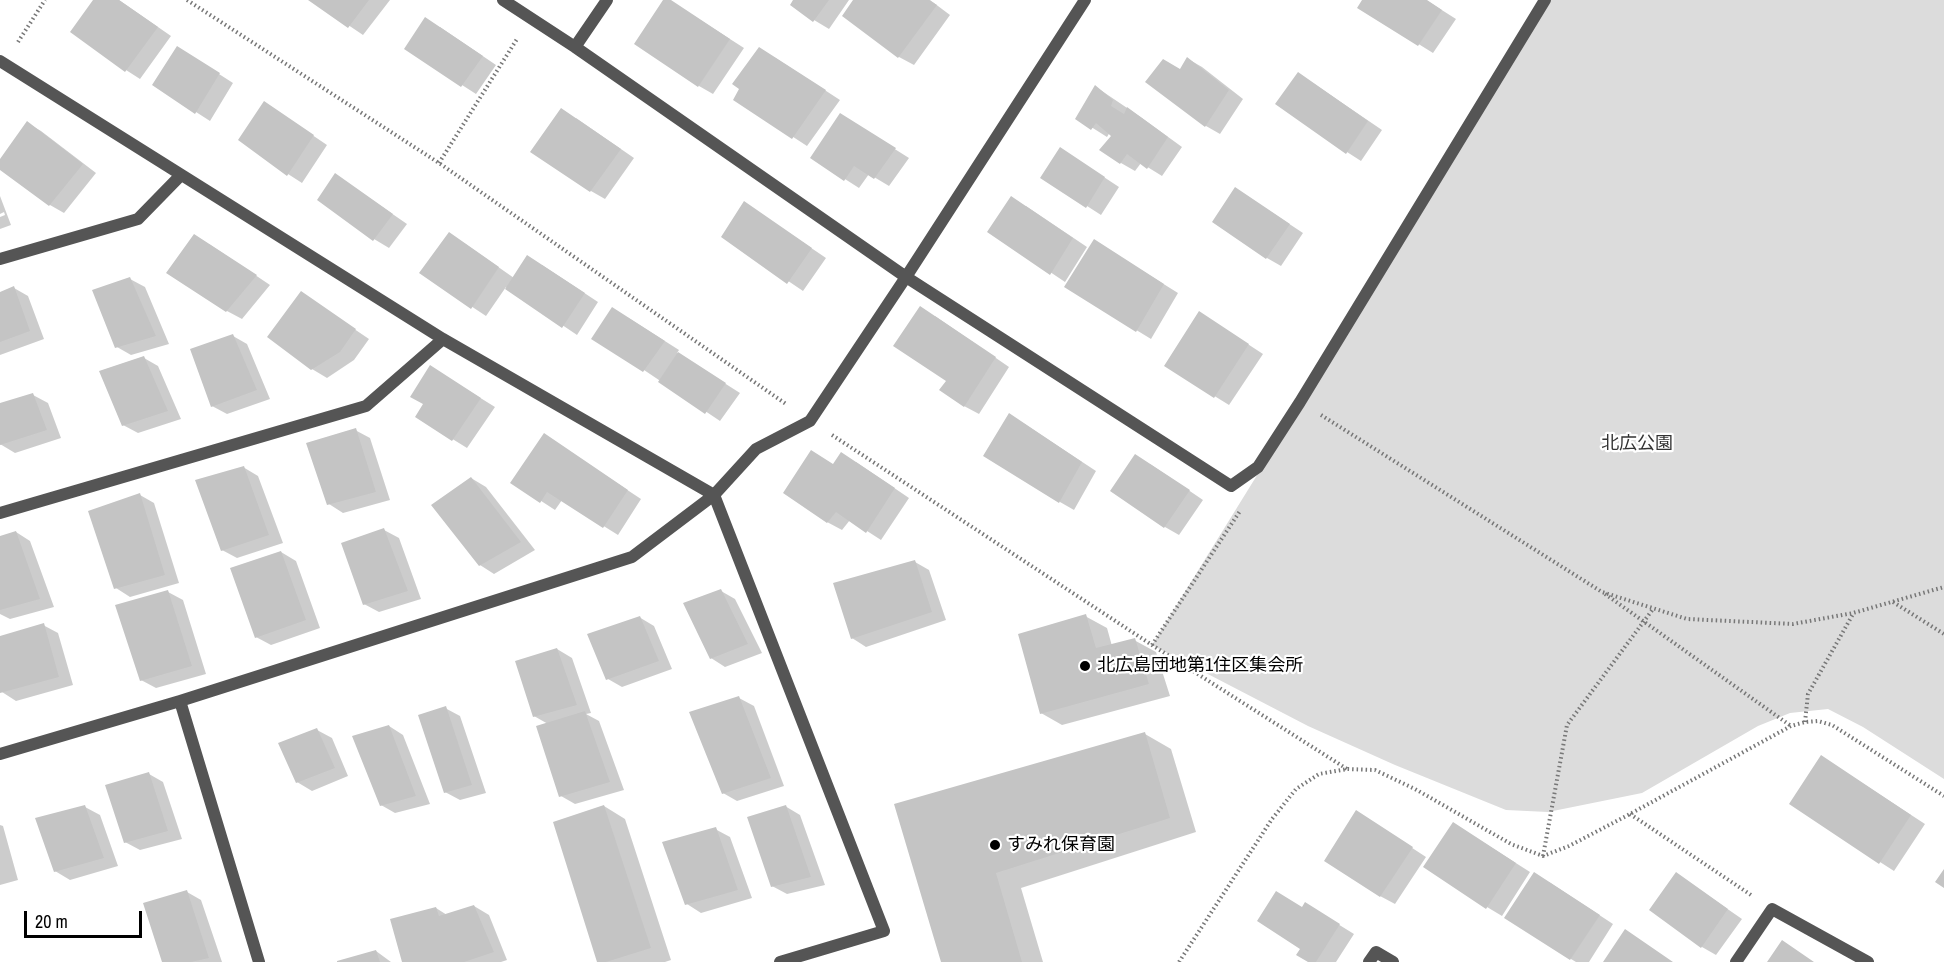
<!DOCTYPE html>
<html>
<head>
<meta charset="utf-8">
<style>
  body { margin:0 }
  #map { position:relative; width:1944px; height:962px; overflow:hidden; background:#fff; font-family:"Archivo Narrow",sans-serif }
  canvas { display:block }
  .scale { position:absolute; left:24px; top:911px; width:118px; height:27px; box-sizing:border-box; border:3px solid #000; border-top:0; padding-left:8px; font-size:18px; line-height:21px; white-space:nowrap; color:#000; -webkit-text-stroke:4px #fff; paint-order:stroke }
</style>
</head>
<body>
<div id="map">
<canvas width="1944" height="962"></canvas>
<div class="scale">20 m</div>
</div>
<script>
const ctx = document.querySelector('canvas').getContext('2d');
ctx.lineJoin = 'round';
function fill(path, color) { ctx.fillStyle = color; ctx.fill(path, 'evenodd'); }
const poly = rows => new Path2D(rows.map(r => 'M' + r).join(''));
function trace(path, color, width, dash) { ctx.strokeStyle = color; ctx.lineWidth = width; ctx.lineCap = dash ? 'butt' : 'round'; ctx.setLineDash(dash || []); ctx.stroke(path); }
function write(font, color, halo, rows, align = 'center') {
  ctx.font = font + ' "Archivo Narrow","Noto Sans JP",sans-serif'; ctx.lineWidth = 4.5; ctx.setLineDash([]); ctx.textBaseline = 'middle'; ctx.strokeStyle = halo; ctx.fillStyle = color; for (const [text, x, y, turn = 0] of rows) {
    ctx.save(); ctx.translate(x, y); ctx.rotate((+turn || 0) * Math.PI / 180); ctx.textAlign = isNaN(turn) ? turn : align; if (halo) ctx.strokeText(text, 0, 0); ctx.fillText(text, 0, 0); ctx.restore();
  }
}
const green = poly([
  [1551,0,1944,0,1944,779,1863,727,1828,709,1790,713,1758,726,1642,793,1548,812,1506,810,1395,765,1308,726,1152,645]
]);
const shadow = poly([
  [95,0,119,0,171,36,140,79,126,70],
  [311,0,390,0,363,35],
  [665,0,680,7,744,48,713,94,699,86],
  [794,0,849,0,829,29,814,20],
  [855,0,930,0,950,15,914,65,899,57,845,15],
  [1364,0,1426,0,1456,19,1433,53,1359,7],
  [440,27,496,65,476,94,406,49],
  [191,56,233,83,210,121,196,112],
  [774,57,840,100,807,146,735,99],
  [1188,59,1202,67,1243,99,1220,134,1206,126,1147,82,1181,71],
  [1313,83,1382,130,1361,161,1347,152],
  [1096,87,1142,118,1182,147,1162,176,1141,163,1135,171,1121,163,1102,150,1113,135,1110,132,1107,137,1077,118],
  [265,103,327,145,302,183,288,174],
  [576,118,634,158,605,199,591,191],
  [27,123,41,131,96,173,64,213,50,205,0,168,0,161],
  [855,124,909,158,889,186,869,174,859,188,812,158],
  [1075,158,1119,187,1101,215,1087,206],
  [336,175,407,224,389,248,374,239],
  [0,196,11,225,0,229,0,217,5,215,4,212,0,214],
  [1250,198,1303,233,1281,266,1267,258],
  [745,203,826,258,803,291,723,237],
  [1026,206,1087,247,1065,282,989,231],
  [464,243,514,278,542,265,598,302,577,335,506,287,486,316,421,273],
  [209,244,270,285,242,319,227,311],
  [1109,250,1178,293,1151,339,1066,287],
  [130,279,145,287,169,344,131,355,117,347],
  [14,288,28,296,44,339,0,355,0,293],
  [301,293,369,339,354,360,327,378,312,369],
  [935,316,1009,367,979,414,964,406,948,380],
  [627,317,679,350,677,353,740,393,720,421,644,370],
  [1214,322,1263,354,1229,405,1166,366],
  [233,336,247,344,270,399,227,414,212,406],
  [144,358,158,366,181,419,138,433,123,425],
  [445,376,495,407,467,448,417,417],
  [33,395,48,403,61,438,15,453,0,444,0,405],
  [1023,423,1096,471,1074,510,1060,502],
  [355,430,370,438,390,500,343,513,329,504],
  [544,435,641,499,618,535,562,500,555,510,512,482],
  [856,462,909,498,881,540,850,520,842,530,827,522,833,466],
  [1150,464,1203,500,1179,535,1165,527],
  [243,467,258,476,283,543,237,558,222,550],
  [471,478,486,487,535,550,494,574,480,565],
  [140,495,154,503,179,583,130,597,116,588],
  [384,530,399,538,421,599,379,612,364,604],
  [16,532,30,541,54,607,10,619,0,614,0,537],
  [281,552,296,561,320,628,271,645,256,637],
  [915,562,929,570,946,620,866,647,852,638],
  [721,591,735,599,762,653,725,667,711,658],
  [168,592,183,600,206,674,156,688,141,680],
  [1085,616,1107,628,1112,646,1134,640,1156,652,1170,696,1062,725,1041,713],
  [639,617,654,626,672,669,622,687,608,679],
  [43,625,58,633,73,685,16,701,2,692,0,687,0,637],
  [557,649,572,658,591,713,586,714,599,721,624,790,575,804,561,796,548,724,534,716],
  [739,698,754,706,784,786,737,801,723,793],
  [445,708,460,716,486,793,460,800,445,792],
  [389,726,403,735,430,804,395,813,381,805],
  [317,730,332,738,348,776,312,791,297,782],
  [1145,734,1171,749,1196,832,1021,888,1043,962,942,962,896,806],
  [1836,766,1925,824,1894,871,1880,862],
  [149,774,163,782,182,839,140,850,125,842],
  [604,806,625,819,671,960,665,962,599,962],
  [785,806,800,815,825,885,787,894,772,886],
  [85,807,100,815,118,866,70,880,55,871],
  [1371,821,1426,857,1395,904,1380,896],
  [0,825,3,826,18,880,0,885],
  [715,829,730,837,752,898,701,913,687,904],
  [1467,832,1530,872,1502,916,1487,907],
  [1549,882,1613,924,1589,962,1576,962,1571,959],
  [1690,883,1742,919,1716,955,1702,947],
  [187,892,201,900,222,962,164,962],
  [474,906,489,915,507,960,501,962,404,962,436,908,447,915],
  [1303,909,1320,913,1354,934,1336,962,1311,962,1302,949],
  [376,951,391,962,341,962]
]);
const building = poly([
  [93,0,119,0,158,27,125,72,70,32],
  [308,0,369,0,348,28],
  [663,0,671,0,730,39,698,87,634,44],
  [793,0,829,0,813,22,790,5],
  [853,0,929,0,937,5,898,58,842,16],
  [1362,0,1427,0,1442,10,1418,46,1357,8],
  [425,17,483,56,461,87,404,49],
  [177,46,220,73,195,114,152,85],
  [759,47,826,90,792,139,733,100,739,89,732,84],
  [1187,57,1229,90,1205,127,1145,82,1163,59,1180,69],
  [1298,72,1368,121,1346,154,1275,104],
  [1095,85,1113,100,1111,106,1124,114,1127,107,1168,137,1147,169,1127,154,1120,164,1099,150,1111,136,1096,123,1091,130,1075,119],
  [264,101,314,135,287,176,238,140],
  [561,108,621,149,590,192,530,152],
  [840,113,896,148,874,179,854,166,844,181,810,158],
  [27,121,83,164,49,206,0,170,0,159],
  [1060,147,1105,177,1086,208,1040,178],
  [335,173,393,214,373,241,317,200],
  [1235,187,1290,224,1266,259,1212,222],
  [1011,196,1073,238,1050,275,987,232],
  [744,201,812,248,787,284,721,237],
  [449,232,499,267,471,309,419,273],
  [194,234,257,275,226,312,166,273],
  [1094,239,1164,284,1136,332,1064,287],
  [527,255,585,293,562,328,505,289],
  [130,277,156,336,115,348,92,290],
  [14,286,30,331,0,342,0,292],
  [301,291,356,329,340,352,311,370,267,337],
  [920,306,996,357,964,407,939,390,946,381,893,346],
  [612,307,665,341,643,372,591,339],
  [1199,311,1249,344,1214,398,1164,366],
  [233,334,257,390,211,407,190,349],
  [678,352,726,383,705,414,658,382],
  [144,356,168,411,122,426,99,371],
  [430,365,481,398,452,441,415,417,423,404,410,397],
  [33,393,47,430,0,445,0,403],
  [1009,413,1082,462,1059,503,983,456],
  [356,428,376,492,327,505,306,443],
  [544,433,628,490,603,528,547,492,540,503,510,483],
  [811,450,833,464,841,452,895,488,866,533,836,512,827,523,783,493],
  [1135,454,1190,490,1164,528,1110,491],
  [244,466,269,535,221,551,195,480],
  [471,477,521,542,479,566,431,505],
  [140,493,165,575,114,589,88,511],
  [384,528,408,591,363,605,341,543],
  [16,531,40,599,0,610,0,536],
  [281,551,306,620,255,638,230,568],
  [915,560,932,612,851,639,833,583],
  [721,589,748,644,710,659,683,603],
  [168,590,192,666,140,681,115,605],
  [1086,614,1096,648,1135,638,1149,684,1040,714,1018,634],
  [640,616,659,661,606,680,587,634],
  [44,623,59,677,0,693,0,636],
  [557,648,577,705,533,717,515,661],
  [739,696,771,778,722,794,689,712],
  [446,706,472,785,444,793,418,715],
  [585,711,610,782,559,797,536,726],
  [389,725,416,796,380,806,352,736],
  [317,728,335,768,296,783,278,743],
  [1145,732,1170,818,996,873,1022,962,941,962,894,804],
  [1821,755,1911,815,1879,864,1789,804],
  [149,772,168,831,124,843,105,785],
  [85,805,104,858,54,872,35,818],
  [604,805,651,948,606,962,597,962,553,822],
  [786,805,811,877,771,887,747,817],
  [1356,810,1413,847,1380,897,1324,861],
  [1453,822,1516,863,1486,909,1423,867],
  [716,827,738,890,685,905,662,842],
  [1944,869,1944,888,1935,882],
  [1534,872,1600,915,1570,960,1504,918],
  [1676,872,1728,909,1701,948,1649,910],
  [187,890,209,958,191,962,162,962,143,903],
  [1276,891,1302,907,1305,902,1340,924,1316,962,1308,962,1296,955,1300,949,1257,921],
  [474,905,494,952,464,962,402,962,390,919,436,907,439,916],
  [1625,929,1673,962,1603,962],
  [1782,940,1814,962,1767,962],
  [376,950,380,962,337,962,337,961]
]);
const path = poly([
  [187,0,439,163,786,404],
  [18,42,45,0],
  [439,163,517,39],
  [1321,415,1602,592,1687,619,1793,624,1853,613,1944,587],
  [832,435,1152,645,1347,769],
  [1605,594,1791,726],
  [1893,602,1944,634],
  [1152,645,1240,511],
  [1805,722,1808,694,1853,614],
  [1630,814,1751,895],
  [1543,856,1567,725,1653,609],
  [1179,962,1272,819,1296,789,1319,774,1347,769,1375,770,1415,789,1511,844,1543,856,1569,846,1630,814,1791,726,1805,722,1818,721,1832,725,1944,796]
]);
const street = poly([
  [503,0,575,47,906,277,1231,486,1258,467,1300,402,1545,0],
  [575,47,607,0],
  [0,61,443,339,714,495,884,931,780,962],
  [0,259,138,219,181,175],
  [0,513,366,406,443,339],
  [180,701,259,962],
  [0,754,180,701,632,557,714,495,756,449,810,421,906,277,1085,0],
  [1369,962,1376,952,1393,962],
  [1736,962,1772,909,1868,962]
]);
const markers = [
  [1085,666,6,"#000"],
  [995,845,6,"#000"]
];
const parkNames = [
  ["北広公園",1637,444]
];
const poiNames = [
  ["北広島団地第1住区集会所",1097,666],
  ["すみれ保育園",1007,845]
];
fill(green, '#dcdcdc');
fill(shadow, '#0003');
fill(building, '#c4c4c4');
trace(path, '#777', 4, [1.5, 3]);
trace(street, '#555', 12);
for (const [x, y, r, color] of markers) { const dot = new Path2D(); dot.arc(x, y, r, 0, 2 * Math.PI); ctx.fillStyle = color; ctx.fill(dot); trace(dot, '#fff', 2); }
write('18px', '#333', '#fff', parkNames);
write('18px', '#000', '#fff', poiNames, 'left');
</script>
</body>
</html>
